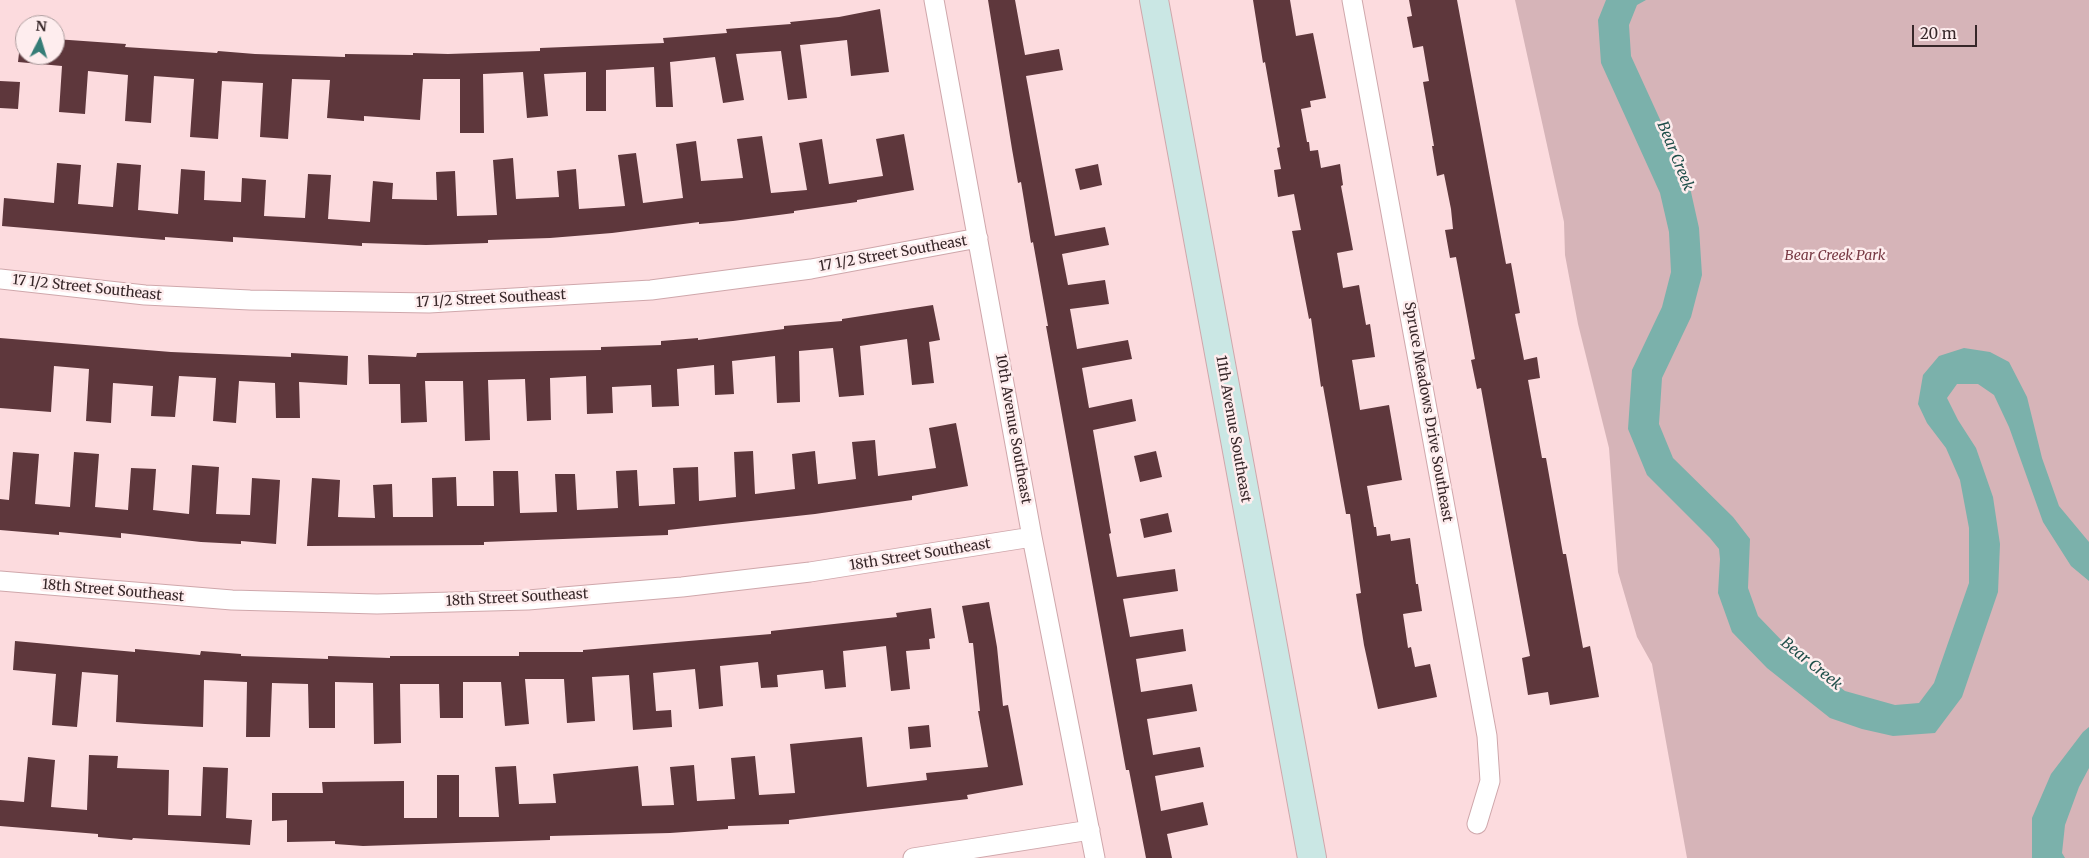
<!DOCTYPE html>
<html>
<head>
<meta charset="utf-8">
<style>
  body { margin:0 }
  #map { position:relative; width:2089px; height:858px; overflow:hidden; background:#fcdbde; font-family:Merriweather,serif }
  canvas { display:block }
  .north { position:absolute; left:15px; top:15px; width:50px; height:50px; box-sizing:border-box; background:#feedee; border:1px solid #ae9e9f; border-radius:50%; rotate:5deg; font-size:14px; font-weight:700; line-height:20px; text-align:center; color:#372729 }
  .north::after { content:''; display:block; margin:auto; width:18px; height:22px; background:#357c76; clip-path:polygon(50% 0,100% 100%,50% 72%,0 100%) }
  .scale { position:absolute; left:1912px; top:25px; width:65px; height:22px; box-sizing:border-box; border:2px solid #372729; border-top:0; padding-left:6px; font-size:15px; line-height:18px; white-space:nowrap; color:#372729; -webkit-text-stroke:4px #feedee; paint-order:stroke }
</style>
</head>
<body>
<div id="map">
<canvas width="2089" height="858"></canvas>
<div class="north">N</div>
<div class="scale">20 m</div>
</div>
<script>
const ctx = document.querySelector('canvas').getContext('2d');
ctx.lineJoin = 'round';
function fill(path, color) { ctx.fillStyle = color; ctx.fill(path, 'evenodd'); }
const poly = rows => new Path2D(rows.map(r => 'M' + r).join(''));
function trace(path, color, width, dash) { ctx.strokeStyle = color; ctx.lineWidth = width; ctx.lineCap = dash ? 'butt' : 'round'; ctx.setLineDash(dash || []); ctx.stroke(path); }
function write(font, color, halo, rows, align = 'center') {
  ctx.font = font + ' Merriweather,serif'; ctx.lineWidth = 5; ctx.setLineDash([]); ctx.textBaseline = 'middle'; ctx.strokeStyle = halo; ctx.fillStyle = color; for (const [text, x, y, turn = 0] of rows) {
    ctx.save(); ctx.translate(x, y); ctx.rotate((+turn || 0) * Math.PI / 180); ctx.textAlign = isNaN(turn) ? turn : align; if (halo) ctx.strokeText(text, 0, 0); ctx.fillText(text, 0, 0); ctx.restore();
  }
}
const green = poly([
  [1515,0,2089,0,2089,858,1687,858,1652,664,1637,637,1618,572,1609,448,1578,324,1565,255,1564,222]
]);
const water = poly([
  [1606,0,1646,0,1637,5,1629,25,1631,56,1689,183,1699,228,1702,275,1691,317,1662,378,1659,424,1673,458,1733,517,1750,539,1748,588,1758,616,1787,646,1845,691,1895,705,1919,703,1934,683,1969,583,1969,528,1960,480,1946,448,1927,423,1918,404,1923,375,1939,356,1964,348,1990,352,2009,362,2027,397,2042,458,2059,506,2089,542,2089,581,2071,566,2043,522,2009,427,1994,395,1978,384,1957,384,1947,398,1958,420,1976,448,1993,497,2000,544,1998,592,1962,697,1935,733,1893,736,1862,729,1830,718,1767,668,1732,632,1718,593,1720,559,1719,549,1710,538,1647,475,1628,429,1632,370,1662,307,1671,272,1669,232,1660,193,1601,63,1598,20],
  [2089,727,2089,768,2079,787,2065,825,2062,853,2065,858,2032,858,2032,818,2051,774,2083,732]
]);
const building = poly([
  [988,0,1015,0,1025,55,1059,49,1063,70,1026,76,1055,236,1105,227,1109,245,1062,254,1068,285,1105,280,1109,304,1070,309,1077,349,1128,340,1132,359,1082,368,1089,408,1132,399,1136,421,1093,430,1111,533,1109,534,1117,577,1175,569,1178,591,1123,599,1130,637,1183,629,1186,651,1136,659,1141,692,1192,684,1197,711,1147,719,1153,755,1200,747,1204,767,1155,776,1161,811,1203,802,1208,825,1167,834,1172,858,1146,858,1129,770,1126,770,1046,326,1048,326,1033,242,1031,243,1021,182,1018,183,1012,149],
  [1253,0,1290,0,1296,36,1313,33,1326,98,1310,101,1311,107,1301,109,1307,142,1309,142,1310,151,1318,150,1321,168,1340,164,1343,185,1341,186,1353,250,1337,253,1343,288,1359,285,1366,325,1370,324,1375,357,1352,360,1360,410,1389,405,1402,480,1367,486,1374,527,1376,527,1377,536,1390,534,1391,541,1410,538,1416,584,1418,584,1422,611,1403,614,1408,648,1411,647,1415,667,1430,664,1437,697,1378,709,1364,645,1356,594,1361,593,1350,514,1346,514,1323,386,1321,387,1311,318,1309,319,1292,231,1301,230,1294,194,1278,197,1274,170,1281,169,1277,148,1280,147,1265,62,1263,63],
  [1409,0,1457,0,1506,264,1511,263,1520,313,1515,314,1524,360,1537,357,1540,378,1528,380,1542,458,1546,458,1563,554,1566,554,1583,648,1590,646,1599,697,1550,705,1548,692,1528,695,1522,658,1530,656,1481,388,1477,389,1471,360,1475,359,1456,257,1450,258,1445,230,1453,229,1451,209,1444,174,1437,176,1432,146,1434,146,1423,82,1429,81,1423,46,1413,48,1407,17,1412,16],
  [880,9,889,72,851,76,847,40,800,45,807,98,788,100,781,51,736,54,744,100,723,103,715,57,670,62,673,107,656,107,654,67,606,70,606,111,586,111,586,72,544,74,548,116,527,118,523,72,483,74,484,133,460,133,460,79,423,79,420,120,364,116,364,121,327,118,330,80,292,79,288,139,260,137,263,83,222,81,218,139,190,137,194,79,154,76,151,123,125,121,128,75,88,71,85,114,59,112,62,66,18,62,21,35,25,35,25,55,55,55,55,39,126,44,125,47,217,53,218,51,255,54,345,57,345,54,413,55,413,53,448,54,540,51,540,48,664,43,663,38,727,33,726,29,791,24,790,22,839,17],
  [0,81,20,82,18,109,0,108],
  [904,134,914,190,857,200,857,202,794,211,794,213,733,221,699,224,699,222,612,233,550,238,488,240,488,243,426,245,362,243,362,246,233,237,233,242,165,237,165,240,2,226,4,198,54,203,57,163,81,165,78,204,113,207,117,163,141,165,138,210,178,214,181,169,205,171,204,200,241,202,242,178,266,180,264,216,305,218,308,174,331,175,328,219,370,222,373,181,393,183,392,199,437,200,436,172,455,171,457,216,497,215,493,160,513,158,516,199,559,197,557,171,576,169,579,209,625,206,618,155,636,153,643,203,683,198,676,144,696,141,701,181,743,178,737,139,762,136,771,193,807,190,799,143,822,139,829,184,883,176,876,139],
  [1098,164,1102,185,1080,190,1075,169],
  [933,305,940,340,929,342,934,383,912,385,907,339,860,346,864,395,839,397,833,348,799,351,800,402,777,403,775,356,732,361,734,394,715,395,714,365,677,369,679,406,652,407,651,385,612,387,613,413,587,414,586,376,550,378,551,420,527,421,525,379,488,380,490,440,465,441,463,381,425,381,427,422,401,423,400,384,369,384,368,355,416,357,417,353,601,350,601,347,661,345,661,341,698,338,698,340,784,329,784,326,842,321,842,319],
  [0,338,171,352,291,357,291,353,348,356,347,385,299,382,300,418,276,418,275,383,239,381,236,423,213,421,216,378,179,376,175,417,151,416,153,386,113,383,111,423,86,421,89,369,54,366,51,412,0,408],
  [956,423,968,486,912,496,912,500,815,514,668,530,668,535,484,542,484,545,307,546,312,478,340,480,338,517,375,518,373,485,392,484,393,517,433,517,432,478,456,477,457,506,494,506,493,471,518,471,520,513,557,512,555,474,575,474,577,510,618,508,616,471,637,470,639,506,675,504,673,468,698,467,699,501,736,497,734,452,753,451,755,494,795,489,792,454,815,451,818,484,856,479,852,442,875,440,878,476,936,468,929,428],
  [1156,451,1162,477,1140,482,1134,456],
  [13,452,39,454,35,504,70,507,74,452,99,454,95,507,128,510,131,468,156,469,153,510,189,514,192,465,219,467,216,514,250,515,252,478,280,480,276,544,241,541,241,544,201,542,121,533,121,538,59,532,59,535,0,530,0,499,9,500],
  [1168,513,1172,532,1144,538,1140,519],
  [989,602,997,647,1003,706,1008,705,1023,785,967,795,968,799,789,820,789,824,728,826,728,829,670,833,550,836,550,840,363,846,335,844,335,841,287,842,287,820,272,821,272,793,323,793,322,782,404,781,404,818,437,818,437,775,459,775,459,817,499,817,495,767,516,766,519,804,556,803,553,774,638,766,642,806,674,805,670,767,694,765,697,801,735,799,731,758,755,756,759,795,795,793,790,744,862,737,867,787,927,780,926,773,988,767,978,711,980,711,973,643,969,643,962,606],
  [931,608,935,638,929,639,930,649,906,651,910,689,891,691,886,646,843,651,846,687,825,689,823,670,777,675,778,687,761,688,758,662,720,666,723,706,699,709,695,669,653,673,656,711,671,710,672,727,633,730,629,675,592,677,595,721,567,723,564,679,525,679,529,724,505,726,501,682,463,682,463,718,440,718,439,684,400,684,401,743,374,744,373,683,335,682,335,728,309,728,308,684,272,683,270,737,246,737,247,682,204,680,203,727,145,724,116,722,118,675,82,672,77,727,52,725,56,674,13,670,15,641,135,652,135,649,200,655,201,651,241,654,241,656,328,659,328,656,390,658,390,656,519,656,519,652,583,652,583,650,771,634,771,631,897,617,896,613],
  [929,725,931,747,910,749,908,727],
  [89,755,118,756,117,768,169,770,168,815,201,816,203,767,228,768,226,818,252,820,250,845,133,838,132,840,98,837,98,834,0,826,0,800,24,802,28,757,55,760,51,807,87,810]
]);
const minor = poly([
  [934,0,1032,537,1095,858],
  [1352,0,1487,736,1490,781,1477,824],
  [0,279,145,295,250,300,429,303,651,290,811,269,978,238],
  [0,581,232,600,377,604,528,600,682,587,810,572,1032,537],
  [913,858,1090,830]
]);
const secondary = poly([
  [1154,0,1312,858]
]);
const streetNames = [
  ["17 1/2 Street Southeast",893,254,-10],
  ["17 1/2 Street Southeast",87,288,6],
  ["17 1/2 Street Southeast",491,299,-3],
  ["Spruce Meadows Drive Southeast",1428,412,80],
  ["10th Avenue Southeast",1013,429,80],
  ["11th Avenue Southeast",1233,429,80],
  ["18th Street Southeast",920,555,-9],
  ["18th Street Southeast",113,591,5],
  ["18th Street Southeast",517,598,-3]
];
const parkNames = [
  ["Bear Creek Park",1835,256]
];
const waterNames = [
  ["Bear Creek",1675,156,68],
  ["Bear Creek",1811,664,39]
];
fill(green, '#d6b4b8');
fill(water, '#7bb1ab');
fill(building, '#5e373c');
trace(minor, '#cfa7ab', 21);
trace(secondary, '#cfa7ab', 30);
trace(minor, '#fff', 19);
trace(secondary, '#cae7e4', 28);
write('14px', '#372729', '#feedee', streetNames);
write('italic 14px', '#773943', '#feedee', parkNames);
write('italic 15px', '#1e4e49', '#feedee', waterNames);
</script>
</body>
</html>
